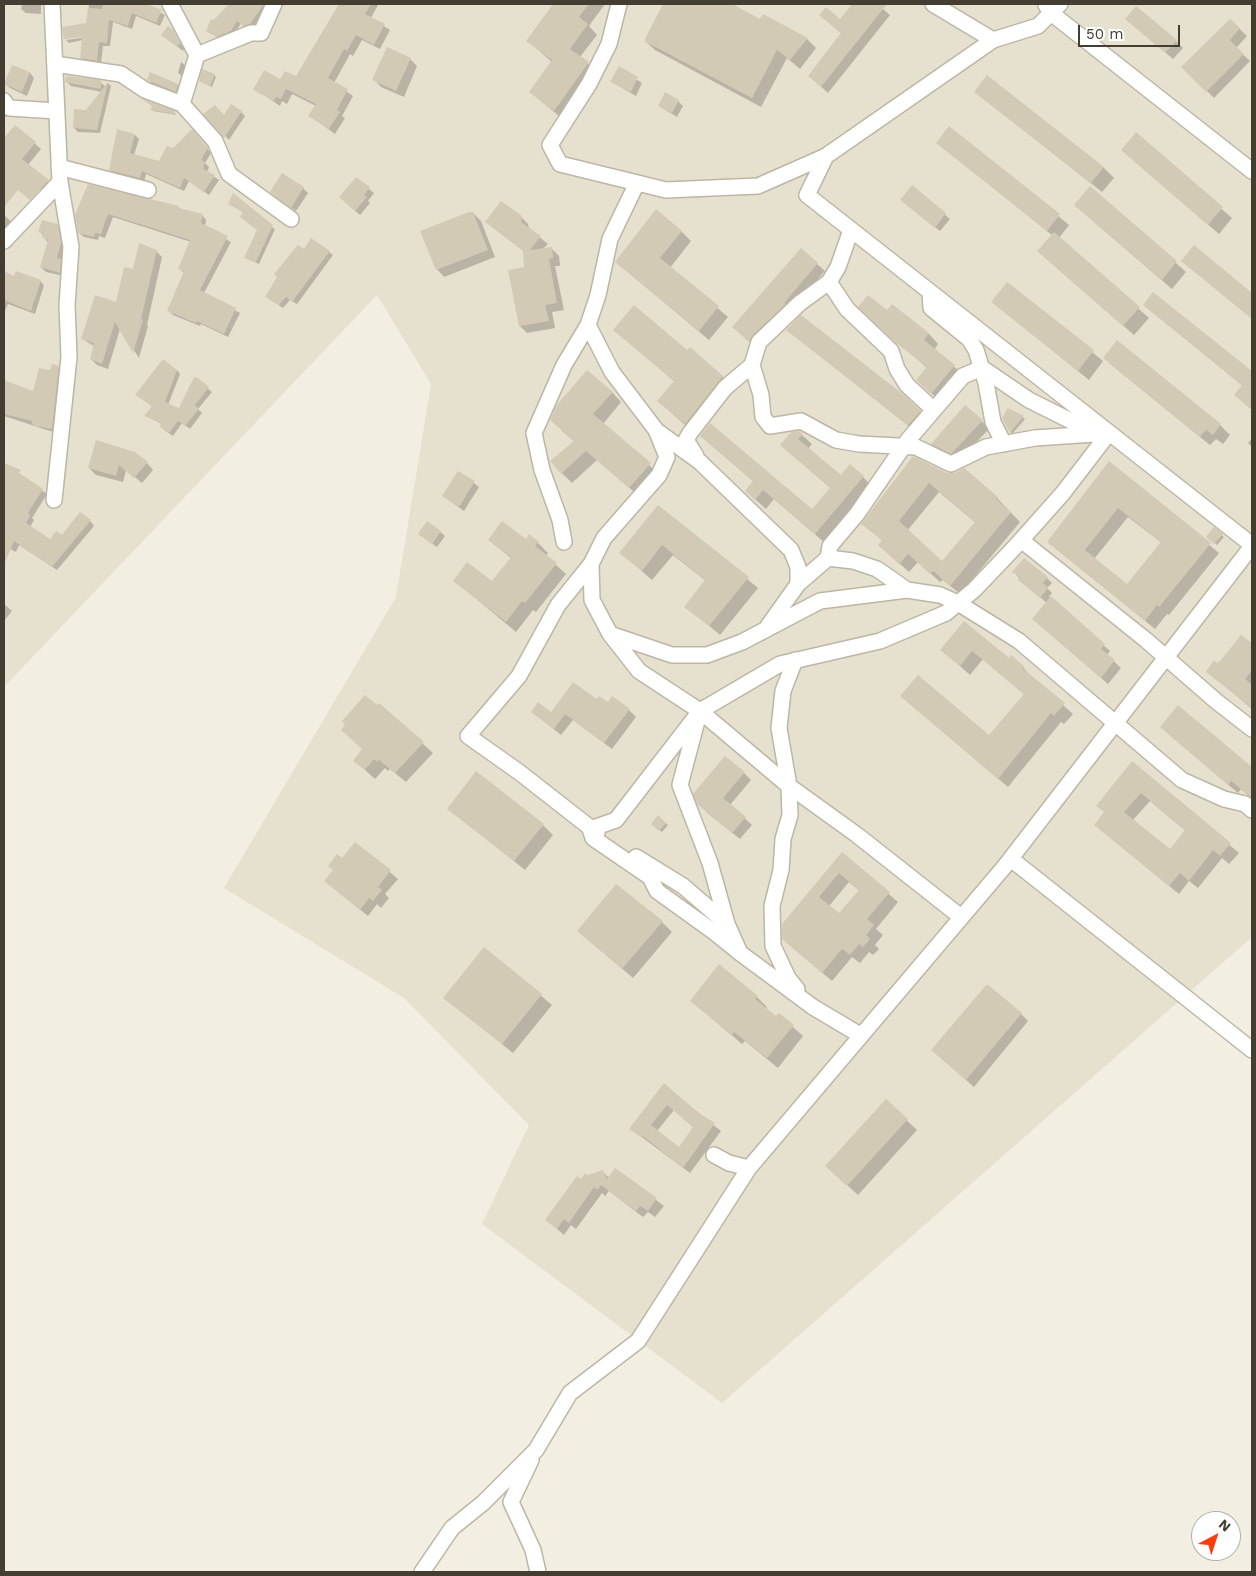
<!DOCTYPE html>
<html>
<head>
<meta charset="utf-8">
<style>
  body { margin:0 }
  #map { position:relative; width:1256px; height:1576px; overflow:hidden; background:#f2eee1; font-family:"Work Sans",sans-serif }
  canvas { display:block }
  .frame { position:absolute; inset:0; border:5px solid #433d32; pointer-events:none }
  .north { position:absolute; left:1191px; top:1511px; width:50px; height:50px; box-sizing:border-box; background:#fff; border:1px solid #b4b1ad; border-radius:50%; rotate:40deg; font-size:14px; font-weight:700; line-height:20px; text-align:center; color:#433d32 }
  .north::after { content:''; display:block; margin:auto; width:18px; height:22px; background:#ff3a0b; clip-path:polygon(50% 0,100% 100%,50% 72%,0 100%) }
  .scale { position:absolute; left:1078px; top:25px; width:102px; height:22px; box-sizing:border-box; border:2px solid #433d32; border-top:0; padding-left:6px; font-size:15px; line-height:18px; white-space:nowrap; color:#433d32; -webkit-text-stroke:4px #fff; paint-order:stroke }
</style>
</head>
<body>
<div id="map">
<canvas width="1256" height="1576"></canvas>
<div class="frame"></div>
<div class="north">N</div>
<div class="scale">50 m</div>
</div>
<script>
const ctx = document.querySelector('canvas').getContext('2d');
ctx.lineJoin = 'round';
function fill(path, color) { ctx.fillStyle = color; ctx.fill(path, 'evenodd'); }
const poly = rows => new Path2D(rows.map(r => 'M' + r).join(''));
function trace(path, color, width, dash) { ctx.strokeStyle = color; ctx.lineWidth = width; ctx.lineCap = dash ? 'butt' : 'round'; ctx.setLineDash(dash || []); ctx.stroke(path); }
const residential = poly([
  [4,4,1252,4,1252,937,722,1403,482,1224,529,1125,404,998,224,888,396,597,431,384,377,295,4,687]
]);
const shadow = poly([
  [22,4,41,4,41,14,26,13,21,9],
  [89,4,143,4,165,15,160,26,136,16,132,29,113,22,110,46,103,46,101,64,85,62,81,58,83,40,69,43,65,39,64,28,87,24],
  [88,34,88,37,66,40,66,38],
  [231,4,242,4,248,10,253,4,269,4,253,27,247,29,241,23,234,35,221,40,208,31],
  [341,4,377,4,378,5,371,18,390,30,380,49,362,40,353,56,350,54,334,83,353,96,342,116,345,118,335,134,310,116,316,106,292,94,287,104,282,101,280,106,255,89,297,78],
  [555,4,605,4,589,26,597,35,580,57,598,73,564,120,530,92,552,62,528,41],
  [665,4,733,4,733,5,761,20,807,39,816,48,800,69,787,58,761,107,655,50,645,41],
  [853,4,877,4,890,15,828,93,816,82,842,34,820,15,840,21],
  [1230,20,1247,36,1236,48,1250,61,1214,98,1183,67],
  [1134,26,1176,41,1183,48,1173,59],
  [172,31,184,49,183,51,168,39],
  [410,59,417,66,404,97,381,87,374,79],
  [181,62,189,68,183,77,178,73],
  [13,66,30,73,34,78,27,96,10,88,5,84],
  [619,68,642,83,636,96,612,82],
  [214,75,216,77,212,87,200,81],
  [149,80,178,85,182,90,181,96,153,85],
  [67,82,100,82,106,87,108,83,111,86,100,133,78,132,74,128,102,92,71,86],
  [975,92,1104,168,1114,178,1102,192],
  [678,101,683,106,677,117,659,106],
  [153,106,174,112,176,115,153,111],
  [241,112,245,116,229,140,205,114,224,117],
  [15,126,41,149,28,165,54,187,47,194,4,159,4,140],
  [949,127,1069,225,1059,238,1149,318,1134,335,1049,261,1053,236,937,142],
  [1136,134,1232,218,1219,234,1133,160],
  [135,135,139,139,134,155,159,162,196,135,211,153,205,163,209,167,207,172,219,180,209,195,189,181,184,191,146,174,144,182,115,174,110,170],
  [356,179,374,193,368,201,370,203,360,215,345,202],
  [912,187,950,219,940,231,906,204],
  [303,188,308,193,296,211,276,197],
  [1090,188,1186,272,1172,289,1086,215],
  [229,204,275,229,259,264,246,258,259,230,244,213],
  [178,207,182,210,202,215,206,220,205,227,231,242,204,293,240,313,228,337,201,324,200,326,173,315,169,311,184,273,180,269,191,242,113,217,105,238,99,236,98,240,84,237,79,233,76,216],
  [473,213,481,221,495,257,444,277,437,269],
  [4,215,15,225,4,237],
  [520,216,528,224,529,229,548,244,543,249,551,248,559,256,560,266,555,266,564,310,552,312,555,328,527,333,520,326,526,268,525,252,487,222],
  [57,225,62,230,65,248,61,262,65,265,64,276,46,272,41,267,48,243,40,231],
  [681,231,691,241,670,268,728,317,709,340,616,262],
  [156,251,162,257,147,325,148,326,139,358,120,329,108,369,97,365,91,359,95,347,83,339,117,303,134,271],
  [304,251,329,252,333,255,297,304,290,300,283,308,267,297],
  [817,264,825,271,757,348,741,334],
  [4,273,15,278,40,281,44,285,35,314,8,304,4,313],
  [1008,284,1103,361,1089,380,993,302],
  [1153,294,1252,374,1252,410,1244,403,1243,386,1144,305],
  [892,306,929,334,938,344,934,350,964,375,942,403,928,390,927,368,870,317,887,312],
  [615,330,687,352,722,376,732,386,694,433,658,401,675,382],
  [787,330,920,412,930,422,919,434],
  [1117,342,1220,425,1230,435,1223,444,1216,439,1210,445,1114,367,1104,357],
  [58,367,62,371,56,433,4,416,4,382,34,393,51,372],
  [177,370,180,374,168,405,179,410,197,379,212,392,198,409,202,413,190,429,182,423,173,436,164,430,162,424,146,416,153,407,141,398],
  [612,392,621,402,603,424,659,474,640,497,597,460,572,483,562,473,575,442,561,430],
  [1008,409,1025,419,1012,434,1003,418],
  [982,421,989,429,959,460,940,451,932,444],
  [802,435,812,444,808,449,841,477,863,477,873,487,825,543,774,499,766,509,757,501,747,491,754,482,701,436,812,511,831,488,781,445],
  [1252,438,1252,447,1248,443],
  [97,442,147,463,153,470,142,483,126,470,123,482,96,475,89,468],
  [913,458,997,498,1020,522,960,594,943,580,940,582,918,562,909,572,889,554,883,541,863,524],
  [939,492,976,523,943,563,907,531],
  [1109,463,1219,553,1169,615,1167,614,1155,629,1049,542],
  [1128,517,1162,543,1127,586,1094,559],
  [459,472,479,487,464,511,443,496],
  [27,480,47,494,32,518,34,520,30,527,50,541,62,537,90,521,94,526,57,570,19,545,16,552,4,546,4,502,11,506],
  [658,506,758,588,720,635,686,606,706,581,673,555,652,580,621,553],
  [1215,529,1224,537,1217,545,1208,537],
  [440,532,445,536,437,547,424,538],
  [489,540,538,543,548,553,546,556,566,574,536,612,533,610,516,632,455,581,492,583,511,558],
  [1014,572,1047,578,1052,583,1047,588,1052,593,1049,597,1110,651,1107,655,1121,668,1108,684,1040,625,1047,603,1024,584],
  [4,604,12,611,4,621],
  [964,623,1009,659,1023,667,1031,677,1073,714,1064,724,1061,722,1008,787,902,696,990,737,1025,695,983,659,970,675,942,650],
  [1252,642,1252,709,1207,671],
  [597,701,629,710,636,717,612,749,573,720,561,735,540,718],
  [379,704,433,753,406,782,390,769,388,771,385,768,375,779,355,761,364,750],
  [1178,706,1252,769,1252,799,1241,789,1238,793,1171,736],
  [1132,762,1239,853,1229,864,1222,858,1198,888,1189,881,1179,894,1095,825,1105,813],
  [1150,801,1186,831,1170,851,1133,820],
  [744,773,751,780,730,805,752,825,740,839,706,812],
  [448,808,543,825,553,835,525,870],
  [658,817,668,825,662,832,652,824],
  [355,843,398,879,385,894,389,898,381,908,377,904,368,916,325,881],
  [842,854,898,902,876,929,883,935,875,945,879,949,873,955,869,952,860,963,852,957,832,981,783,939],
  [849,882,860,891,840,915,829,906],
  [662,922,672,932,633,978,578,931],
  [484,948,552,1005,513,1053,445,998],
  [757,997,767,1007,765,1009,776,1018,779,1015,803,1036,778,1068,745,1041,742,1044,691,1001],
  [1021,1014,1028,1021,974,1087,940,1057],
  [664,1085,721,1131,690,1173,631,1129],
  [674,1110,694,1128,679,1149,657,1131],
  [886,1101,917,1130,858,1195,837,1176],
  [616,1169,664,1206,655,1217,648,1212,643,1217,609,1191,605,1196,602,1193,576,1229,571,1225,564,1235,547,1220,588,1176,602,1171,609,1178]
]);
const building = poly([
  [103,4,146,4,162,10,156,23,132,13,128,26,109,20,107,43,99,42,97,61,80,58,82,37,64,39,62,27,86,23,88,8,102,9],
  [229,4,264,4,250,24,243,26,237,21,231,31,216,37,206,31,211,19,214,20],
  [339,4,371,4,365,14,385,24,374,45,356,35,347,51,344,49,328,78,348,89,337,110,340,112,329,129,308,116,316,104,286,89,281,99,276,97,274,101,253,90,264,70,280,79,285,71,296,76],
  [553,4,589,4,579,17,588,24,570,49,589,62,554,111,529,92,552,60,526,41],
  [663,4,732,4,760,19,763,14,808,38,790,60,777,50,752,98,644,41],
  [852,4,887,4,821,87,808,76,841,33,819,15,826,7,840,19],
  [1136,6,1177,40,1165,53,1125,19],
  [1230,19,1240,28,1230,40,1244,54,1206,92,1181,67],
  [168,26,173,30,180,43,177,47,161,35],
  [387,47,411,58,396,91,372,80],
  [12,65,30,72,22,92,4,84],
  [619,66,638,77,631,92,610,82],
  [202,69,215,74,210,86,199,81],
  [150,72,178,84,176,92,147,80],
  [987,75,1104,167,1091,183,974,92],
  [66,76,101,80,101,89,65,82],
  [108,82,97,130,73,128,74,109,86,110],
  [665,92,679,100,672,113,658,106],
  [140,98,175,111,174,114,150,110,152,106],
  [231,104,242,111,224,138,203,114,215,105,224,115],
  [15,125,36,142,22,159,49,180,30,200,18,190,4,207,4,138],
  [949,126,1060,214,1047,231,936,143],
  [117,129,135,134,130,153,159,161,167,146,173,148,192,129,208,148,201,160,205,162,203,169,215,175,204,192,184,178,180,188,142,171,140,178,109,170],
  [1136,132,1223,207,1208,225,1121,150],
  [282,173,304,187,291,208,270,192],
  [356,177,370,187,364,195,367,197,355,211,339,197],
  [88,184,179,206,178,208,203,214,201,223,228,236,200,290,236,308,224,334,197,321,196,323,167,311,184,271,178,269,190,240,108,214,101,234,95,233,94,237,78,233,75,215],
  [912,185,946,213,935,228,900,200],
  [1090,186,1177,261,1162,280,1074,205],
  [233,193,273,225,256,262,244,258,257,230,240,217,243,212,228,204],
  [501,201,521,215,522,223,541,236,530,250,552,247,553,258,549,259,557,303,545,305,549,321,519,326,508,270,524,267,523,251,485,222],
  [656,209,682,231,660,258,719,306,699,331,615,262],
  [469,212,473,212,488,250,436,270,420,231],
  [42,220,58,224,61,243,57,258,61,259,60,273,40,267,48,240,42,238,43,233,38,232],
  [1054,232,1140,307,1123,326,1037,251],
  [311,238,330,251,292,302,286,297,279,305,265,297,277,277,274,274,298,245,304,249],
  [139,243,157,250,141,319,143,320,133,353,115,322,102,364,90,359,94,343,81,339,95,295,116,302,124,267,133,269],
  [1194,245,1252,293,1252,319,1181,261],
  [801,248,818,263,784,303,786,304,753,335,749,342,732,327],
  [4,271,14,276,16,271,41,280,31,311,4,300],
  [1007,282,1094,350,1078,371,991,302],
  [1153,292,1252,371,1252,410,1234,395,1242,385,1143,305],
  [868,295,887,310,892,304,920,326,929,333,924,340,955,365,931,394,916,380,927,367,895,342,858,307],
  [634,305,687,350,690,347,723,376,685,424,657,401,674,381,613,330],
  [801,315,904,395,921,411,908,425,786,330],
  [1117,340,1221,424,1213,435,1206,430,1200,437,1103,358],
  [163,359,177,370,165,402,179,408,194,377,198,378,209,387,195,405,199,409,185,426,178,421,169,433,159,426,162,423,144,416,152,406,135,395],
  [52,364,59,366,52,429,35,426,32,424,32,421,4,414,4,380,33,391,39,368,50,370],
  [587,370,613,392,593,414,651,463,629,488,586,451,561,474,550,461,574,441,550,420,556,406],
  [965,405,983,420,951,454,931,444],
  [1008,408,1024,416,1010,433,1002,418],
  [710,423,812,509,830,488,780,445,791,432,799,431,803,434,798,439,841,475,850,464,864,476,815,534,763,490,755,500,745,491,753,481,700,436],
  [96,440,135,452,148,462,134,478,119,465,116,476,88,468],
  [913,456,947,473,955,473,964,468,998,497,996,499,1011,512,950,586,933,571,930,574,908,554,899,564,878,545,882,540,861,524],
  [929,483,975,522,942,561,899,521],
  [1109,461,1211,543,1159,607,1157,605,1145,621,1047,542],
  [1118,508,1161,542,1127,584,1085,550],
  [4,463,21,470,19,473,43,489,28,513,30,515,26,523,50,539,56,531,62,535,80,512,91,520,52,567,14,541,4,565],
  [458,471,475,481,459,507,442,496],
  [658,505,749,577,709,626,684,607,705,580,662,545,642,571,619,553],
  [427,521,441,531,432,544,418,534],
  [502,521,526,539,529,534,539,542,535,546,557,563,525,603,522,601,506,622,453,581,467,562,492,581,511,557,488,540],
  [1214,527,1223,534,1214,544,1206,537],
  [1024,558,1048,577,1043,583,1048,588,1040,598,1018,580,1020,577,1012,572],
  [1051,596,1105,644,1101,649,1115,660,1101,678,1032,619],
  [964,621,1009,658,1011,655,1024,666,1022,668,1065,703,1054,716,1051,713,998,779,900,696,918,675,989,735,1024,694,972,651,960,666,940,650],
  [1241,635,1252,643,1252,670,1245,679,1252,685,1252,708,1206,672,1214,660,1217,663,1221,660],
  [573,682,597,699,599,696,608,702,612,696,630,709,604,743,565,714,554,729,531,712,538,702,551,712],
  [365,695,377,705,379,703,424,742,395,773,379,760,377,762,374,759,365,770,353,761,362,749,341,730,345,725,342,721],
  [1178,705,1252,767,1252,798,1231,781,1228,785,1160,727],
  [725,756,745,772,723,798,746,817,732,833,697,804,693,794],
  [1132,761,1231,843,1220,856,1213,850,1189,881,1180,873,1169,886,1094,825,1104,812,1096,806],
  [1141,793,1185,830,1170,849,1124,812],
  [476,771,544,824,514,861,447,809],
  [658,815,666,823,659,831,651,824],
  [355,842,391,870,378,887,382,890,373,901,369,898,360,910,324,881,333,870,328,866,337,854,342,858],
  [842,852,890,892,867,919,874,925,866,935,870,939,863,947,859,944,850,955,842,949,822,973,782,939,782,924],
  [839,873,859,890,839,913,819,897],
  [616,884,663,921,622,969,577,931],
  [484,947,542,994,502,1044,443,998],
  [719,964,758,996,755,999,776,1016,779,1013,794,1025,767,1058,734,1032,732,1035,690,1001],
  [987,984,1022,1013,966,1080,931,1050],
  [664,1083,697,1112,715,1123,683,1168,643,1136,641,1137,629,1129],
  [667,1105,693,1127,679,1147,651,1125],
  [886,1099,908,1119,847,1186,825,1166],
  [615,1168,657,1198,648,1211,640,1206,636,1211,601,1185,598,1190,594,1187,569,1223,564,1219,557,1229,545,1220,577,1176,581,1179,585,1173,588,1175,603,1170,607,1179]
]);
const minor = poly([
  [170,4,197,55],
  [619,4,609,44,589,84,550,145,560,164,666,190,758,186,826,156],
  [933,4,993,40],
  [1060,4,1038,26,993,40,826,156,807,195,1252,545],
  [1046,5,1051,13,1252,171],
  [55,64,121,74,145,90,182,104,215,141,229,174,291,219],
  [4,101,9,108,57,111],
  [182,104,197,55,251,33,261,33,274,4],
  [59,167,148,190],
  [4,241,60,182,52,4],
  [829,282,847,309,891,351,897,369,907,385,934,410],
  [930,292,931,308,969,339,976,350,986,383,993,422,1004,444],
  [657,431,700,462,791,550,798,567,798,584,768,626],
  [696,456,686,440,690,433,725,388,752,365],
  [54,500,69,357,67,305,71,247,60,182],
  [1021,540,1146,640,1216,701,1252,729],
  [564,542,560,520,542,470,534,433,564,365,588,325],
  [828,558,830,546,857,514,908,440,963,376,982,368,1029,400,1081,426,1095,430],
  [591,564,592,600,610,634,639,671,700,711,789,786,857,835,961,917],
  [798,584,828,558,853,561,877,569,907,590],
  [610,634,672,655,707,655,742,642,820,601,907,590,940,595,958,603,1019,641,1182,780,1224,799,1245,804,1252,810],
  [795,660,783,691,779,728,789,786,790,815,783,839,781,870,772,906,773,946,788,978,797,989],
  [698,717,680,785,710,863,727,924],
  [597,833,519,772,468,736,519,676,558,605,591,564,604,538,659,475,667,457,656,430,612,372,588,325,598,295,610,239,637,183],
  [636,857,683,886,727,924,740,953,813,1007,860,1035],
  [1011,859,1252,1050],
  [740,953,714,932,657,891,650,877,593,838,590,829,616,820,700,711,780,664,880,641,946,613,974,590,1015,547,1063,493,1109,433,1035,438,986,447,951,464,916,447,859,444,836,440,801,421,770,426,763,417,761,395,752,365,759,342,800,303,829,282,838,267,851,230],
  [714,1155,729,1163,749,1168],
  [531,1460,511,1502,533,1550,538,1572],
  [422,1572,452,1528,483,1503,536,1450,570,1393,638,1341,749,1168,1005,866,1252,546]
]);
fill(residential, '#e6e0cf');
fill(shadow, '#0003');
fill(building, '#d3cab6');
trace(minor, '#bdb6a4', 18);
trace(minor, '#fff', 15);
</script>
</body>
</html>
